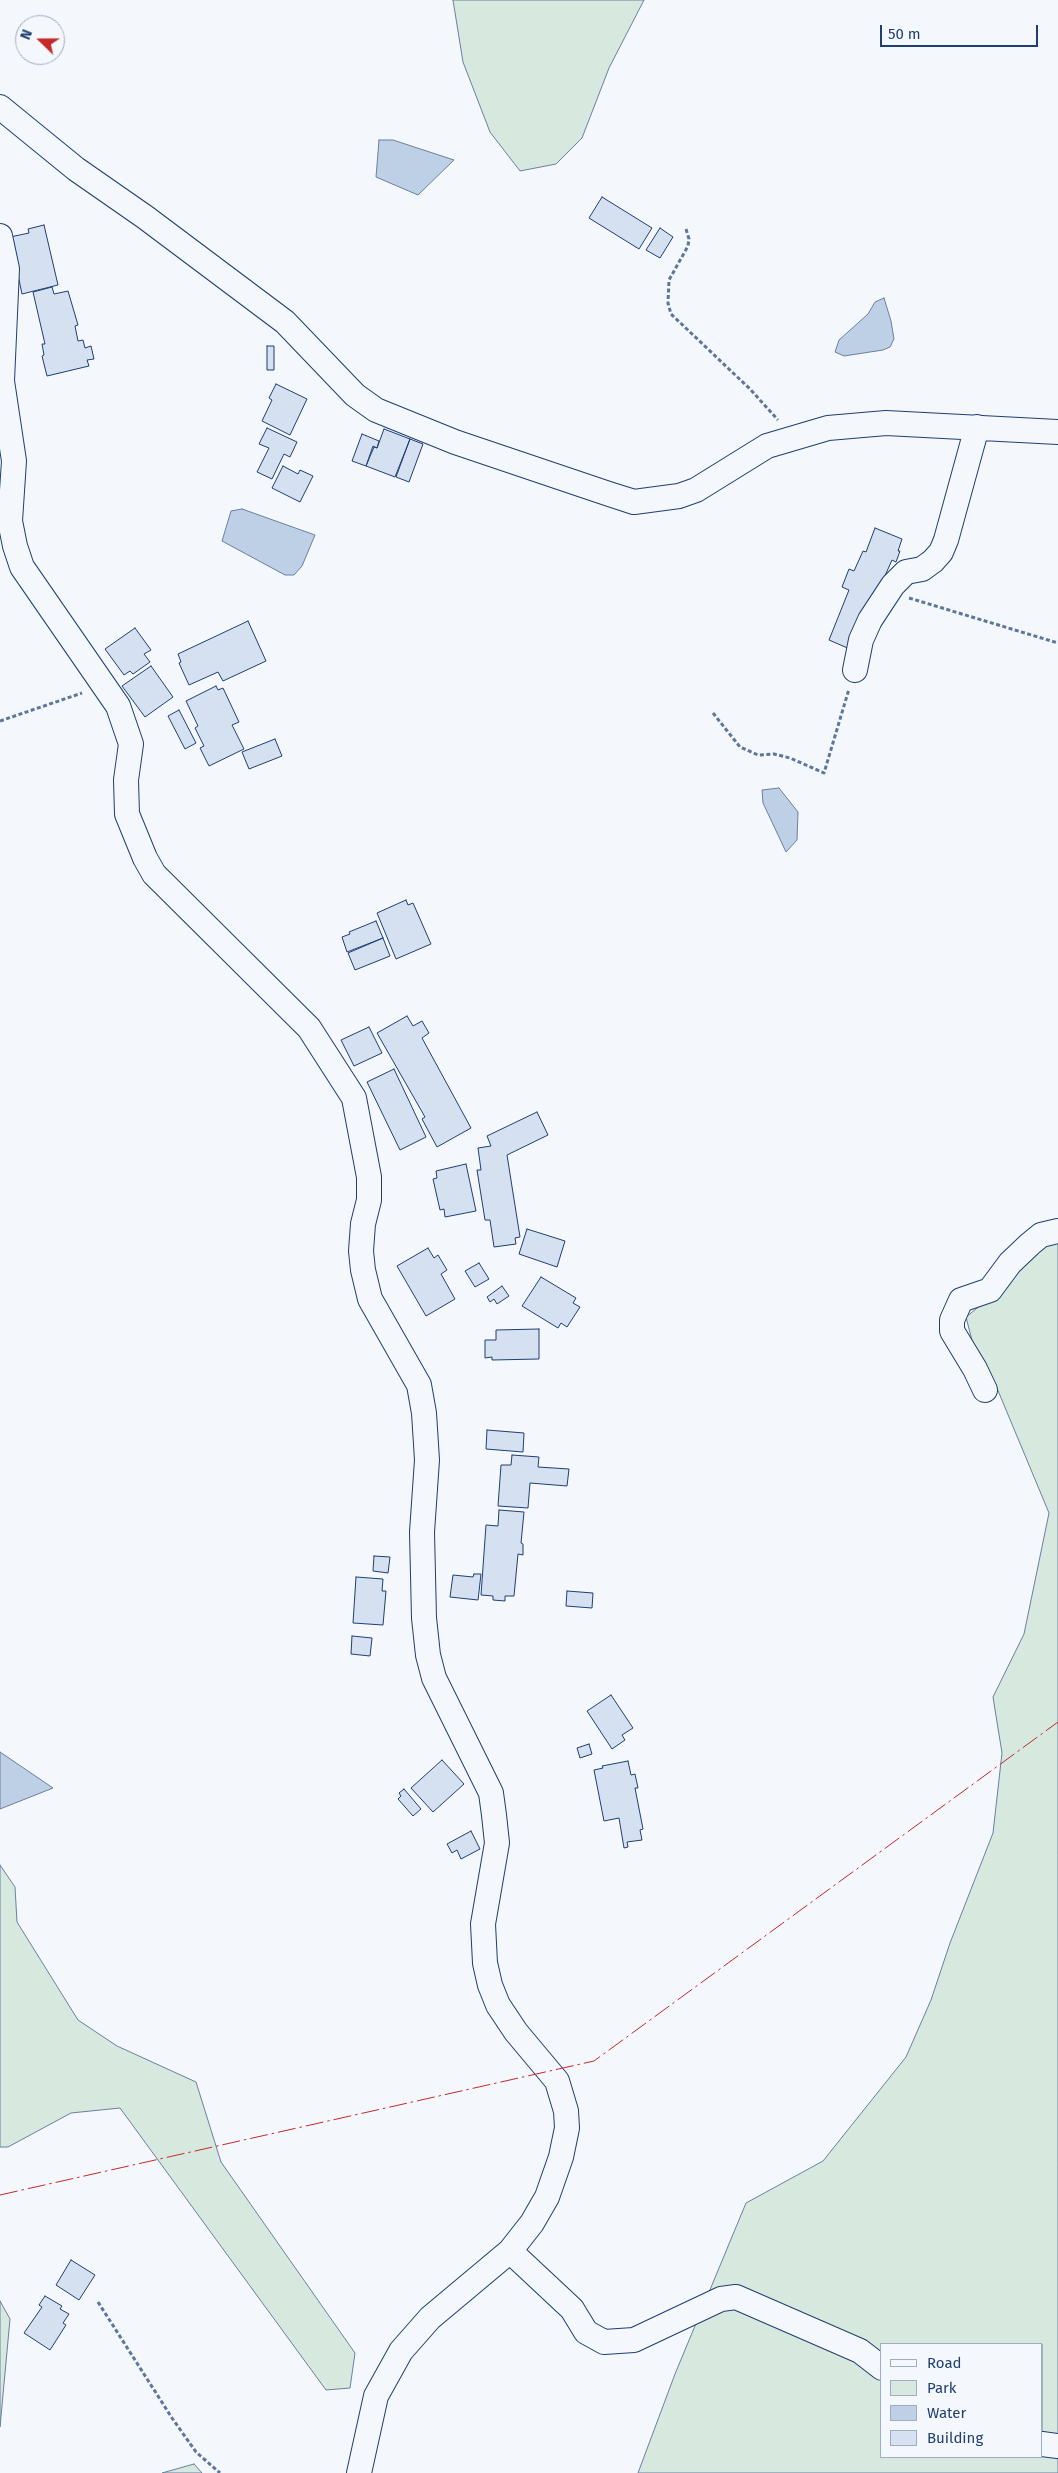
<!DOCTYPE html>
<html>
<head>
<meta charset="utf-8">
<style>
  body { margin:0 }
  #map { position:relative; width:1058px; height:2473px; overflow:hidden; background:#f4f7fb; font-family:"Fira Sans",sans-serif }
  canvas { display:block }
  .legend { position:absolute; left:880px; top:2343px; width:162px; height:115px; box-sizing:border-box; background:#f4f7fb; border:1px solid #9eadc5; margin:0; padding:6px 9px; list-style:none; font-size:15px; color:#1d3f73 }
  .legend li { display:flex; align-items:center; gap:10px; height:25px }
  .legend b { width:25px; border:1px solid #9eadc5 }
  .north { position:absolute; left:15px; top:15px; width:50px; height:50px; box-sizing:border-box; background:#f4f7fb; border:1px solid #9eadc5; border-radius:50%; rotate:292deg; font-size:14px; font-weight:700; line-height:20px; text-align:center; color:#1d3f73 }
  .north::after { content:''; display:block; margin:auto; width:18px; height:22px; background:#c62828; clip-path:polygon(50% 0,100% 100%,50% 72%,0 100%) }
  .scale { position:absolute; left:880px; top:25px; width:158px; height:22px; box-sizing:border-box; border:2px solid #1d3f73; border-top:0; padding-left:6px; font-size:15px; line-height:18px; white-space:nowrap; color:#1d3f73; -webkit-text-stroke:4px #f4f7fb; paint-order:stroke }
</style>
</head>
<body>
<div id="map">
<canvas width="1058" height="2473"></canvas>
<ul class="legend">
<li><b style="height:6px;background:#f4f7fb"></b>Road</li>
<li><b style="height:14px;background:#d7e8df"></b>Park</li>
<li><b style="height:14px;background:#bed0e5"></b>Water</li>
<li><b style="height:14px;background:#d5e0f0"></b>Building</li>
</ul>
<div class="north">N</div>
<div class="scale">50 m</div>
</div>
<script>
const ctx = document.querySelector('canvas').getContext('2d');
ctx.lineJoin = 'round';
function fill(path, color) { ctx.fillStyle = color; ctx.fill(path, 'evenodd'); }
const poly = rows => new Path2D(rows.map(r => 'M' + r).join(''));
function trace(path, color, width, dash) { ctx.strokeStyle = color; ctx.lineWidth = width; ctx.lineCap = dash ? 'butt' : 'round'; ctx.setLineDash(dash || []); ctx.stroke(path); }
const green = poly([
  [453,0,644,0,609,68,582,138,556,164,520,171,490,132,463,62,453,0],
  [1058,1239,1058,2473,638,2473,675,2374,746,2203,823,2161,906,2057,931,2000,950,1943,993,1833,1002,1753,993,1697,1024,1634,1049,1513,994,1381,976,1356,966,1317,1002,1288,1045,1240,1058,1239],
  [882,2344,1042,2344,1042,2457,882,2457,882,2344],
  [0,1865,15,1887,17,1922,78,2020,117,2046,196,2082,221,2162,355,2353,350,2388,326,2390,120,2108,71,2113,8,2147,0,2147,0,1865],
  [0,2301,10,2319,0,2427,0,2301],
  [194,2464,202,2473,162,2473,194,2464]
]);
const water = poly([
  [379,140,393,140,454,160,418,195,376,177,379,140],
  [884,298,891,321,894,339,890,347,883,350,844,356,835,352,839,340,868,314,875,302,884,298],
  [242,509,315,535,302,566,294,575,285,575,222,541,231,511,242,509],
  [779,788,798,812,797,840,786,852,763,803,762,790,779,788],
  [0,1752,53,1788,0,1809,0,1752]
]);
const building = poly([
  [602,197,652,228,639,249,589,218,602,197],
  [44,225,58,285,22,294,10,237,29,233,28,229,44,225],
  [660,228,673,237,660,258,646,250,660,228],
  [52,287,54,294,68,291,78,325,75,326,78,341,83,340,85,348,91,346,94,359,87,360,89,366,47,376,42,356,44,355,42,344,45,344,33,292,52,287],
  [267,346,274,346,274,370,267,370,267,346],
  [276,384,307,399,290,435,262,421,272,400,269,398,276,384],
  [267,428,297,442,290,457,284,454,272,479,257,472,269,448,259,444,267,428],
  [384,429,410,439,395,477,366,466,374,447,377,448,384,429],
  [362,434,379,441,377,448,373,446,366,466,352,461,362,434],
  [410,439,423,444,409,482,396,477,410,439],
  [283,466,298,474,300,470,313,476,300,502,272,488,283,466],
  [875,528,902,539,898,551,900,551,896,562,892,560,852,650,829,640,849,590,842,587,849,569,854,571,863,551,866,552,875,528],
  [248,621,266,661,223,681,218,672,189,685,179,663,181,662,178,654,248,621],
  [135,628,151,650,144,654,150,662,133,674,130,671,124,675,105,649,135,628],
  [151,666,173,697,145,717,122,686,151,666],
  [216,686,218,690,223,688,239,722,232,725,244,749,209,766,200,748,204,746,195,728,198,726,186,701,216,686],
  [179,710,196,743,185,749,168,716,179,710],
  [275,739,282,756,249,769,242,752,275,739],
  [406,900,408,905,413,903,431,944,396,959,377,913,406,900],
  [376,921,383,938,347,952,342,937,350,934,349,932,376,921],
  [383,938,390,956,355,970,348,953,383,938],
  [407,1016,413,1026,422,1021,429,1033,422,1038,471,1128,437,1147,422,1119,425,1117,377,1033,407,1016],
  [369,1027,382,1053,354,1066,341,1040,369,1027],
  [394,1069,426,1137,400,1150,367,1082,394,1069],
  [537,1112,548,1135,507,1155,520,1237,515,1238,516,1244,494,1247,490,1220,485,1220,477,1170,481,1170,478,1148,491,1146,487,1136,537,1112],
  [466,1164,476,1211,445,1217,444,1209,440,1210,433,1179,437,1178,436,1171,466,1164],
  [527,1229,565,1241,557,1267,519,1254,527,1229],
  [428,1248,434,1258,438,1255,447,1270,441,1274,455,1299,426,1316,397,1266,428,1248],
  [479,1263,489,1279,475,1287,465,1271,479,1263],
  [541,1277,576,1298,573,1303,580,1307,567,1327,561,1323,558,1328,522,1306,541,1277],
  [502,1286,509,1296,497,1304,494,1299,490,1302,487,1297,502,1286],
  [539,1329,539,1359,492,1360,492,1357,485,1358,485,1340,496,1340,496,1330,539,1329],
  [487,1430,524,1433,523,1452,486,1449,487,1430],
  [512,1455,539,1457,538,1467,569,1469,567,1486,530,1483,528,1508,498,1506,501,1465,511,1465,512,1455],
  [499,1510,524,1512,521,1543,523,1544,523,1555,518,1554,514,1596,505,1596,505,1601,493,1600,493,1596,481,1595,486,1525,498,1526,499,1510],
  [374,1556,390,1557,388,1573,373,1571,374,1556],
  [474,1574,481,1574,478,1600,450,1597,453,1575,473,1577,474,1574],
  [356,1577,383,1579,382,1591,386,1591,383,1625,353,1623,356,1577],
  [567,1591,593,1593,592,1608,566,1606,567,1591],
  [352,1636,372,1638,370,1656,351,1654,352,1636],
  [611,1695,633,1728,622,1735,625,1740,612,1749,587,1711,611,1695],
  [589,1744,592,1754,580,1758,577,1748,589,1744],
  [442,1760,464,1784,433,1812,411,1788,442,1760],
  [628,1761,631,1775,635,1774,638,1788,635,1788,643,1829,640,1830,642,1840,627,1842,628,1847,624,1848,619,1818,604,1821,594,1770,603,1768,602,1766,628,1761],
  [404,1789,421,1809,413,1816,398,1799,401,1796,399,1793,404,1789],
  [471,1831,480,1849,461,1859,457,1850,452,1853,447,1844,471,1831],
  [71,2260,95,2275,79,2300,56,2285,71,2260],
  [45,2296,62,2306,60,2309,69,2314,63,2323,66,2325,50,2350,24,2333,42,2307,39,2305,45,2296]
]);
const path = poly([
  [686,229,689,239,688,246,669,280,668,303,671,314,750,389,778,420],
  [909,598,1058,643],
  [713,713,740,747,758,755,774,754,790,758,824,773,849,689],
  [0,721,82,693],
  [98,2302,172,2418,196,2452,220,2473]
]);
const minor = poly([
  [0,107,76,169,145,217,285,322,355,395,376,410,455,442,609,494,634,502,679,496,696,490,767,446,828,428,886,423,1058,432],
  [0,236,7,269,2,381,14,461,10,521,15,546,22,567,118,706,131,744,126,780,127,814,145,858,154,874,309,1028,354,1098,369,1177,369,1200,363,1224,361,1251,363,1270,370,1299,419,1385,424,1413,427,1460,422,1532,424,1618,428,1655,434,1678,491,1793,494,1815,497,1843,483,1924,485,1963,490,1985,498,2005,516,2032,557,2081,566,2111,567,2128,561,2157,547,2197,532,2223,510,2251,430,2318,401,2351,376,2396,359,2473],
  [855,670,861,640,870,620,893,585,906,572,922,569,933,561,941,552,946,540,977,427],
  [985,1390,975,1369,952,1331,952,1320,961,1300,990,1290,1010,1263,1030,1244,1041,1235,1058,1231],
  [510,2251,572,2309,586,2332,604,2342,634,2340,721,2299,736,2297,860,2351,882,2368],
  [1042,2444,1058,2446]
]);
const power = poly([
  [0,2195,594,2061,1058,1722]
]);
fill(green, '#d7e8df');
trace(green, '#687fa3', 1);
fill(water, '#bed0e5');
trace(water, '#687fa3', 1);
fill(building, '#d5e0f0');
trace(building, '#1d3f73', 1);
trace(minor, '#1d3f73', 26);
trace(path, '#5e769c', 3, [4, 2.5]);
trace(minor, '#f4f7fb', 24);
trace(power, '#c62828', 1, [18, 4, 2.5, 4]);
</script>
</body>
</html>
